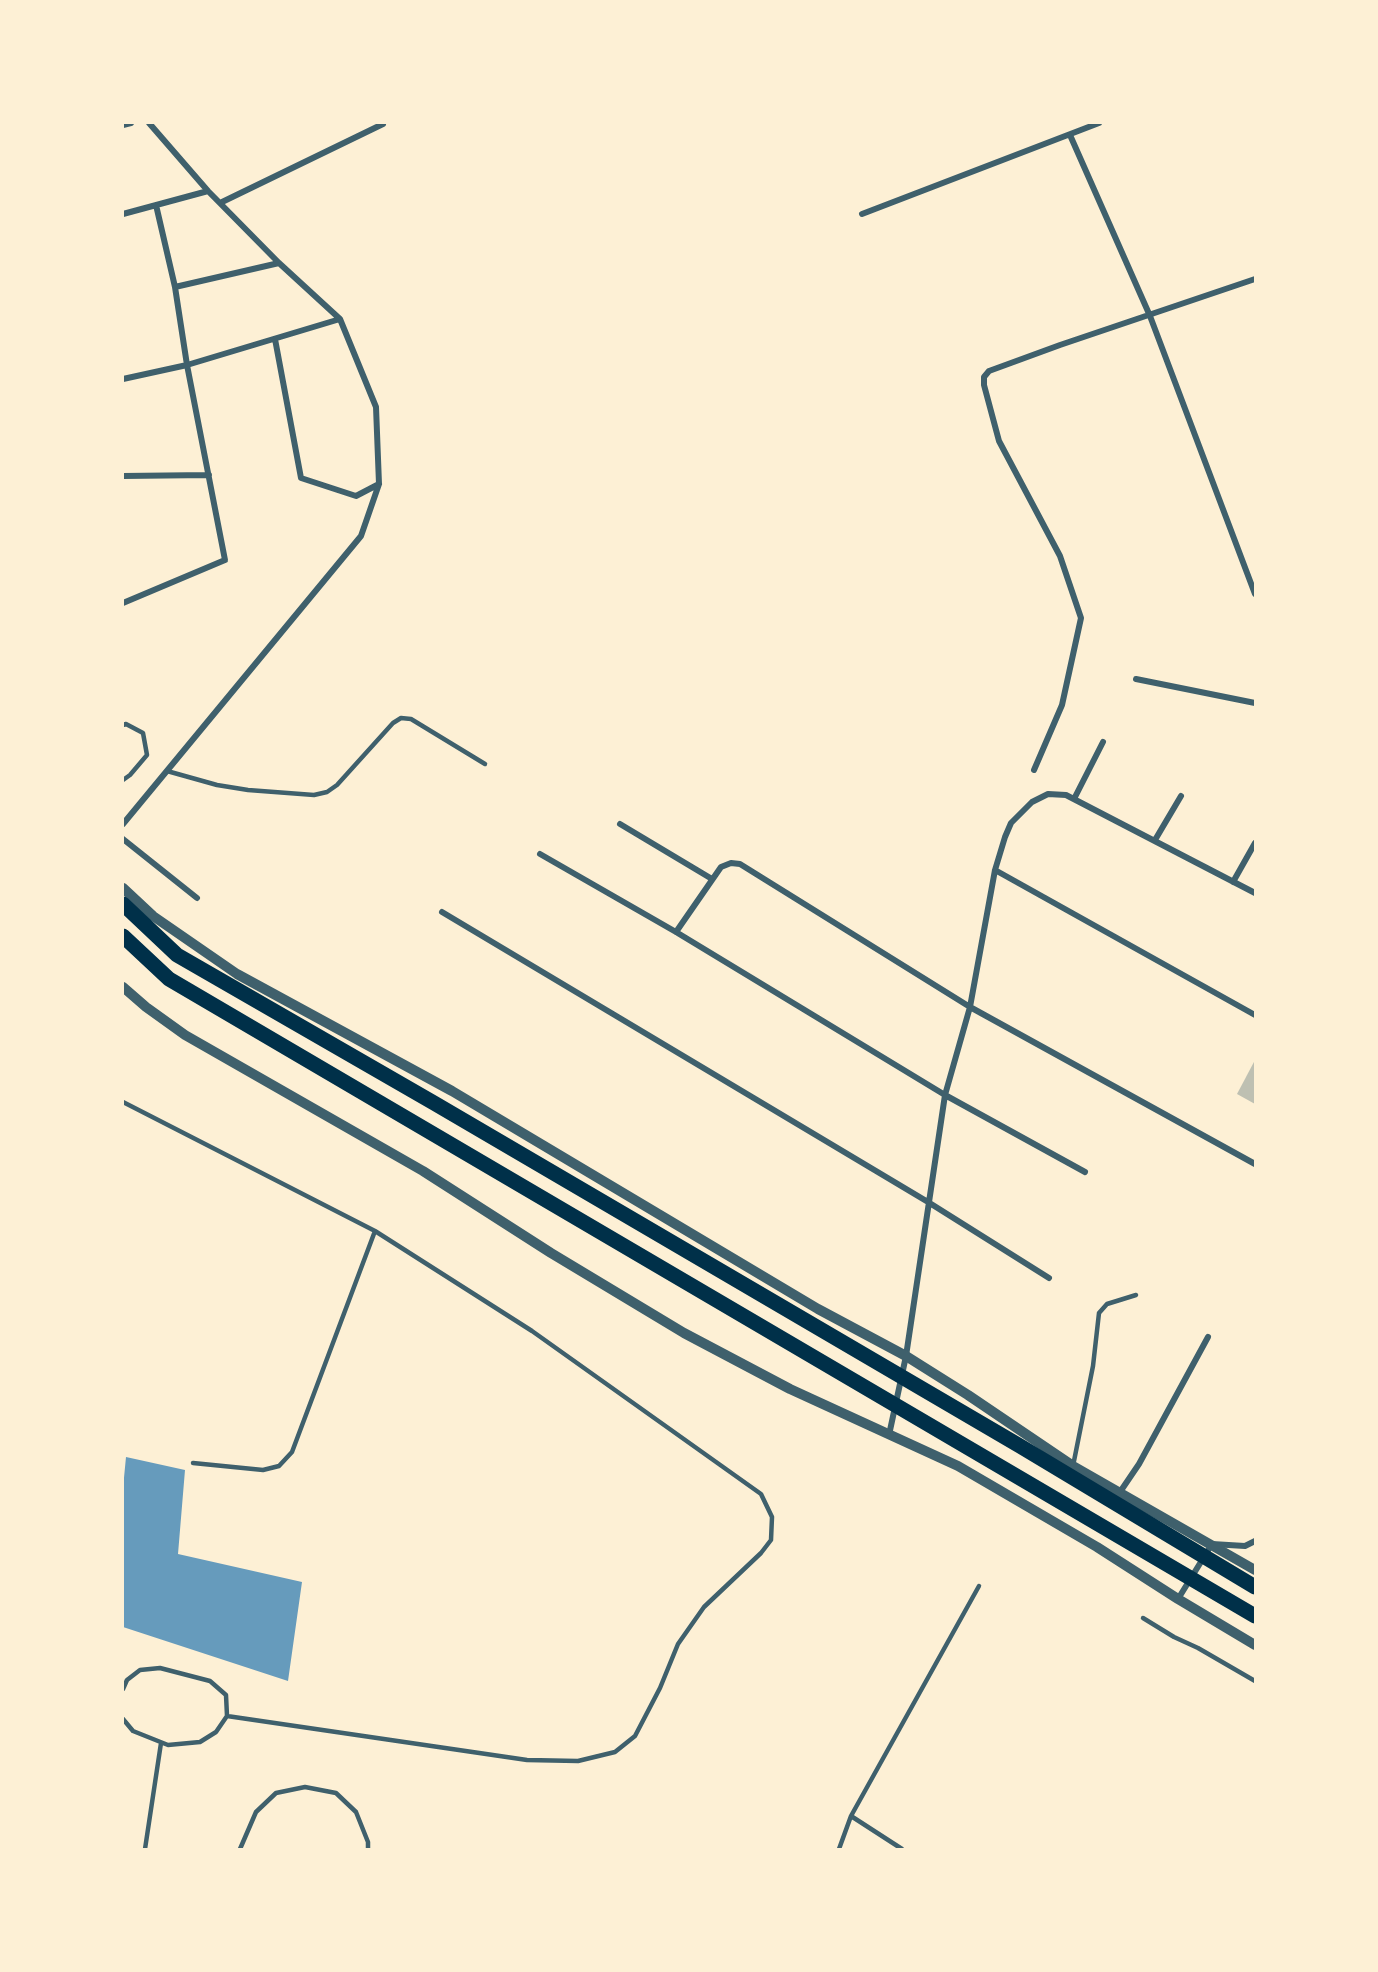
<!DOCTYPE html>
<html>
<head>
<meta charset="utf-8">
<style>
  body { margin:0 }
  #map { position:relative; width:1378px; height:1972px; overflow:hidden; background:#fdf0d5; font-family:Figtree,sans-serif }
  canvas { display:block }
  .frame { position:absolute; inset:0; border:124px solid #fdf0d5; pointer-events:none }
</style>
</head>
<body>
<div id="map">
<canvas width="1378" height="1972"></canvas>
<div class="frame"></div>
</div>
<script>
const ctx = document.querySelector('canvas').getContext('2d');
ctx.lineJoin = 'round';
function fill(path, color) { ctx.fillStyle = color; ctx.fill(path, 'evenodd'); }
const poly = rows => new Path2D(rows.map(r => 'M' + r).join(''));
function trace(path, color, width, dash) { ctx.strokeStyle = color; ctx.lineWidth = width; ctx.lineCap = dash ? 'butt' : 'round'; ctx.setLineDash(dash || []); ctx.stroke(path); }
const water = poly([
  [126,1457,185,1470,178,1554,302,1582,288,1681,123,1627,123,1488]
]);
const building = poly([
  [1255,1060,1255,1104,1237,1094]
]);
const service = poly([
  [123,725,126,724,143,733,147,755,130,775,123,780],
  [167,771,217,785,248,790,314,795,327,792,337,785,393,723,401,718,411,719,485,764],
  [123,1102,375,1231,532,1331,761,1494,772,1517,771,1540,761,1553,704,1607,678,1644,660,1688,635,1736,615,1752,578,1761,527,1760,227,1716],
  [193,1463,263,1470,279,1466,292,1452,375,1231],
  [1073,1466,1093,1366,1099,1313,1107,1304,1136,1295],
  [1143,1618,1174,1637,1198,1648,1255,1681],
  [123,1689,127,1680,140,1670,160,1668,210,1681,226,1695,227,1716,216,1732,200,1742,168,1745,133,1731,123,1719],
  [145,1849,161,1743],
  [240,1849,256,1812,276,1793,305,1787,336,1793,356,1812,368,1842,368,1849],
  [839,1849,851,1816],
  [902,1849,851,1816,979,1586]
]);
const minor = poly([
  [123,125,131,123],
  [1070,135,1150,316,1255,594],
  [220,203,383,124],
  [123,214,208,191],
  [862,214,1099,123],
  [175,287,279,263],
  [275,339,301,478,356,496,379,484],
  [123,379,187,365,340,319],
  [123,476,209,475],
  [123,603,225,560,187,365,175,287,156,205],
  [1136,679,1255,703],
  [1034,770,1062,705,1081,618,1060,556,999,441,984,385,984,377,989,371,1060,345,1255,279],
  [1074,799,1103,742],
  [123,824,361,536,379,484,376,407,340,319,279,263,208,191,149,123],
  [620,824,712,879],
  [123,839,197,898],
  [1155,840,1181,796],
  [540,854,676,932,945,1095,1085,1172],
  [995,870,1255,1015],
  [1233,882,1255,843],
  [442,912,928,1202,1049,1278],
  [676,932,721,867,731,863,740,864,970,1007,1255,1164],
  [889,1435,906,1356,945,1095,970,1007,995,870,1005,837,1011,823,1032,802,1048,794,1066,795,1255,893],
  [1120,1492,1139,1464,1208,1337],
  [1178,1599,1212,1544,1245,1546,1255,1541]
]);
const tertiary = poly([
  [123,888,153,916,237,974,452,1091,818,1309,906,1356,968,1395,1073,1466,1255,1570],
  [123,987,146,1007,185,1035,423,1171,551,1253,684,1333,790,1389,958,1466,1097,1547,1178,1599,1255,1645]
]);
const trunk = poly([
  [123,904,177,955,434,1103,1020,1446,1255,1587],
  [123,936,169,979,1255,1616]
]);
fill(water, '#669bbc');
fill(building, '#bec0b2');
trace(service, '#3f606c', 4.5);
trace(minor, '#3f606c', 6);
trace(tertiary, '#3f606c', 10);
trace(trunk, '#003049', 15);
</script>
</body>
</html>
